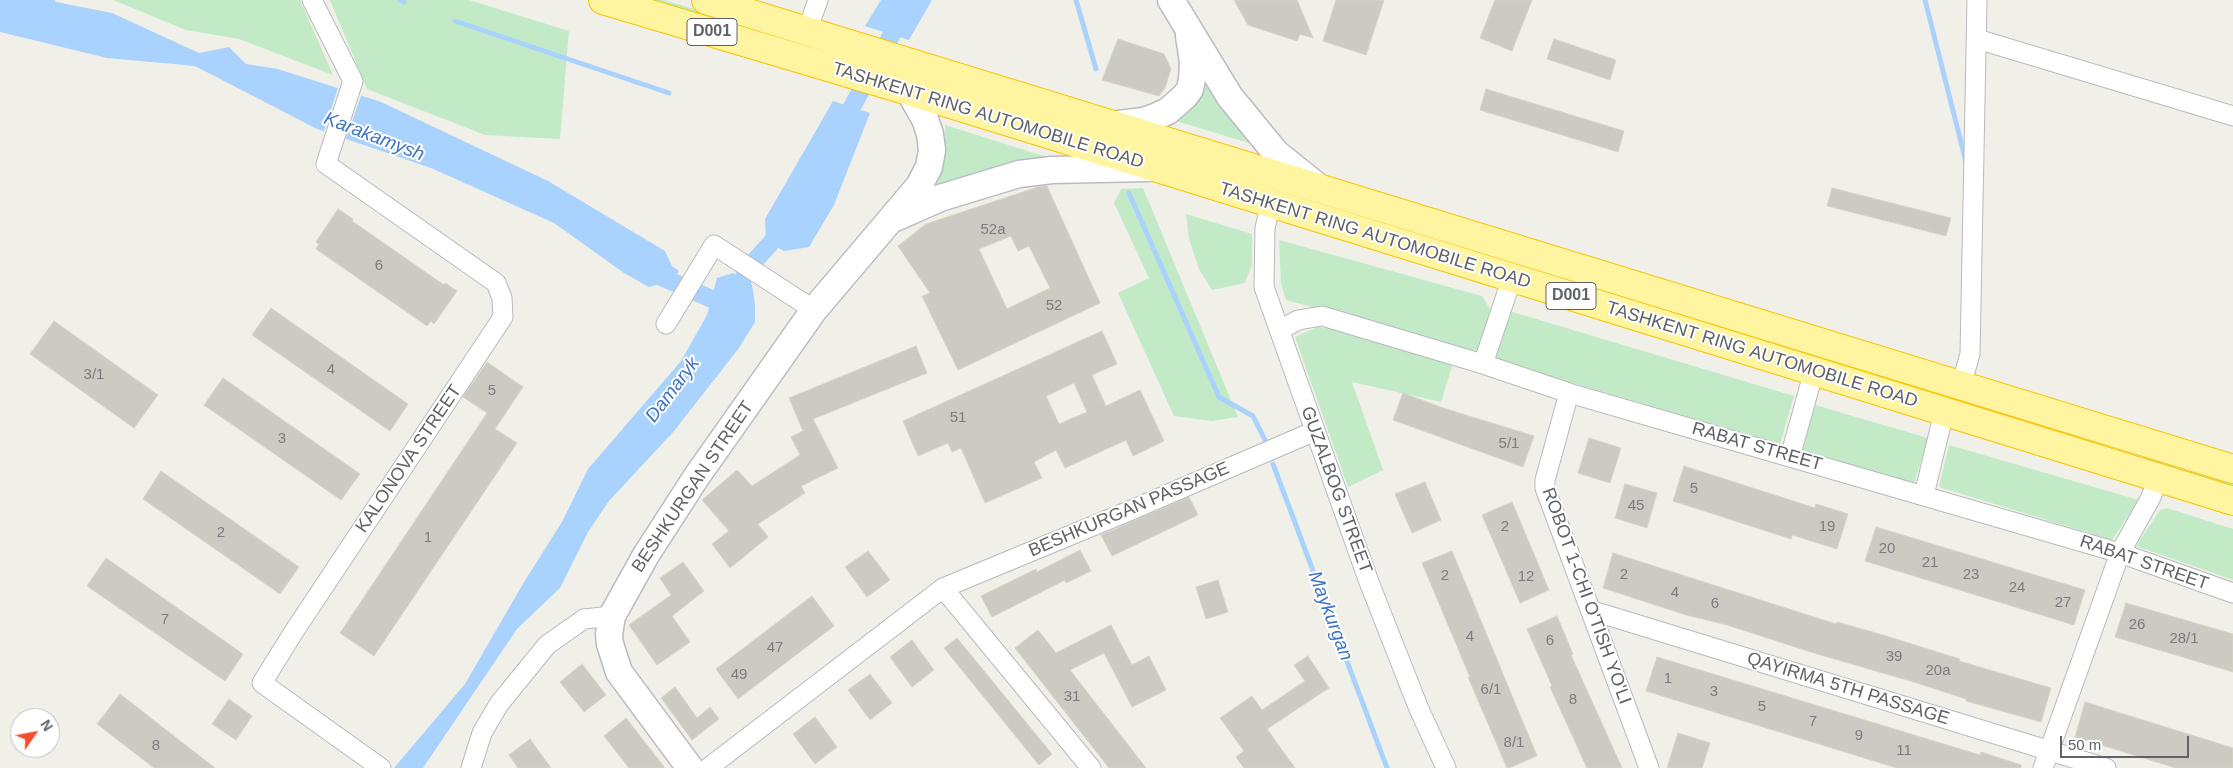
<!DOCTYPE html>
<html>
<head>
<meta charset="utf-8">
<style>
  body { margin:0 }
  #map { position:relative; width:2233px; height:768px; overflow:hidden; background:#f1f0e8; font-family:Arial,sans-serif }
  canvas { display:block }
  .north { position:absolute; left:10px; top:708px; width:50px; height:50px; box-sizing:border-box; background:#fff; border:1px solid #bfc0c3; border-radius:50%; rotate:57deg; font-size:14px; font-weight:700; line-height:20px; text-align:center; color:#5f6268 }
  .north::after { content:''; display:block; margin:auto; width:18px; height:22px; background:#f34e2c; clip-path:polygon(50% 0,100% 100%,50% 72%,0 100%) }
  .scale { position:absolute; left:2060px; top:736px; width:129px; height:22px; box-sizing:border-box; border:2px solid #5f6268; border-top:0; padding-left:6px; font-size:15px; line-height:18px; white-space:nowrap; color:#5f6268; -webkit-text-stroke:4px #fff; paint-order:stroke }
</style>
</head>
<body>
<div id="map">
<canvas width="2233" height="768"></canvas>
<div class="north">N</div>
<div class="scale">50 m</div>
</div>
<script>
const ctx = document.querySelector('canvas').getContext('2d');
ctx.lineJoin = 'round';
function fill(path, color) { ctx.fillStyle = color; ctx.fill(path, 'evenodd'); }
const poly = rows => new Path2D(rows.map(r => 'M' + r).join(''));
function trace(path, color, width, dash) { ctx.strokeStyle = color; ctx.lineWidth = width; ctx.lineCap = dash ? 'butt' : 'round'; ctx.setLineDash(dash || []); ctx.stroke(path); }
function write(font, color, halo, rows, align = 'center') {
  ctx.font = font + ' Arial,sans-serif'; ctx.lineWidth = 4; ctx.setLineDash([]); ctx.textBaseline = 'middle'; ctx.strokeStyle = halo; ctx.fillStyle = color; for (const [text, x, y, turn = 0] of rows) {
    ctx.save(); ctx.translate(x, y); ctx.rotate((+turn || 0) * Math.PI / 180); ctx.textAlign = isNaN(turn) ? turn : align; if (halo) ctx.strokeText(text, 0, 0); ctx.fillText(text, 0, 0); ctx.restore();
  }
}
const green = poly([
  [113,0,300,0,333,75,239,39,186,30],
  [330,0,469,0,569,31,560,139,485,135,367,89],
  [628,0,664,0,821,47,818,57],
  [1207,83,1262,147,1173,120],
  [945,125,1050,158,929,191,945,152],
  [1143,188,1238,417,1212,421,1174,416,1118,293,1149,278,1114,203,1121,189],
  [1186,214,1252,234,1252,265,1245,283,1212,290,1199,269,1189,239],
  [1279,240,1482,296,1490,309,1488,324,1482,346,1474,351,1286,300,1281,283],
  [1499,254,2106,439,2102,452,1496,266],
  [1506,310,1794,396,1780,444,1492,359],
  [1317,327,1352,332,1454,360,1441,402,1352,382,1383,470,1348,487,1295,337],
  [1815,405,1928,438,1914,484,1802,452],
  [1949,445,2139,500,2112,540,1939,487],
  [2146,454,2233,480,2233,491,2143,463],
  [2167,508,2233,529,2233,580,2136,546,2160,510]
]);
const water = poly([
  [0,0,55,0,56,2,112,13,199,53,229,47,246,64,278,69,381,102,548,181,665,251,672,266,679,271,666,288,660,284,649,287,624,273,554,223,431,168,317,129,195,66,107,58,0,32],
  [881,0,932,0,909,40,865,26],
  [833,101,870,113,834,205,809,247,784,251,766,241,765,219],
  [733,273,752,285,755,305,755,322,739,348,674,431,609,501,588,532,560,588,517,629,423,768,394,768,465,684,524,582,562,522,588,469,681,361,707,315,717,278]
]);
const pier = poly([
  [339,85,362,93,345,141,323,134]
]);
const stream = poly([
  [400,0,404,2],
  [1076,0,1096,69],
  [1925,0,1966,162],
  [455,21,669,93],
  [1129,193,1219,397,1253,416,1266,442],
  [1273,464,1387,768]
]);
const canal = poly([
  [841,127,892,34,915,0],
  [650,272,730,307],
  [733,300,749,267,779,234,784,225]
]);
const building = poly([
  [1234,0,1297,0,1313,38,1300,34,1297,41,1248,25,1234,0],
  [1336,0,1384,0,1366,55,1323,41,1336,0],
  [1495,0,1532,0,1512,51,1480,38,1495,0],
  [1118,39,1164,54,1171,69,1165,88,1159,96,1102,80,1118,39],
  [1554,39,1616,60,1610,80,1547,59,1554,39],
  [1486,89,1624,131,1618,152,1480,110,1486,89],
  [1041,186,1047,186,1100,303,958,370,922,296,930,293,898,246,926,224,1041,186],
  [1011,236,1018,251,1029,246,1050,288,1007,309,979,249,1011,236],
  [1832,188,1951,218,1946,236,1827,206,1832,188],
  [338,209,353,219,352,221,444,285,445,283,457,291,434,324,431,321,427,326,316,249,319,244,316,242,338,209],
  [271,308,408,404,390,431,252,335,271,308],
  [54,321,158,395,134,428,30,354,54,321],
  [1102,331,1117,364,1092,375,1106,406,1140,390,1164,441,1133,456,1126,440,1065,468,1056,450,1034,462,1042,478,985,503,961,448,952,452,948,443,918,456,903,421,1102,331],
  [1074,383,1087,412,1059,424,1046,396,1074,383],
  [916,346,927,373,813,419,838,468,801,486,805,493,758,524,768,537,730,568,712,544,729,531,702,500,737,470,752,486,800,455,791,437,803,431,789,398,916,346],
  [487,362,523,387,495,429,517,443,374,656,340,633,487,413,463,397,487,362],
  [223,378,360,474,341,500,204,405,223,378],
  [1403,393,1443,408,1534,436,1523,467,1393,420,1403,393],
  [1589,438,1621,448,1610,483,1578,473,1589,438],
  [1684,466,1815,508,1816,504,1848,514,1837,549,1792,535,1791,539,1673,501,1684,466],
  [161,471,299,567,280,594,143,499,161,471],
  [1425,482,1441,520,1412,533,1395,494,1425,482],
  [1625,484,1657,493,1647,528,1615,518,1625,484],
  [1189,497,1198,515,1112,556,1101,535,1189,497],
  [1512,502,1549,590,1520,603,1482,515,1512,502],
  [1876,527,2085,590,2074,625,1865,561,1876,527],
  [1080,550,1091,571,1066,583,1065,580,992,617,981,596,1036,569,1037,572,1080,550],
  [868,551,890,580,867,597,845,567,868,551],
  [1452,551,1537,756,1509,768,1507,768,1468,677,1470,677,1422,563,1452,551],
  [1613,553,1836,624,1837,622,1883,635,1960,659,1959,661,2051,688,2041,722,1966,701,1966,699,1917,683,1814,653,1727,625,1686,615,1603,588,1613,553],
  [106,558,243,654,225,681,87,586,106,558],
  [683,562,704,591,672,616,690,642,657,665,629,625,671,595,660,578,683,562],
  [1218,580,1228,612,1206,619,1196,587,1218,580],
  [812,596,834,626,738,699,716,669,812,596],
  [2126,603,2233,634,2233,672,2115,637,2126,603],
  [1557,616,1573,654,1571,655,1622,768,1587,768,1550,687,1552,686,1527,629,1557,616],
  [1111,625,1132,665,1149,656,1166,690,1132,707,1104,653,1070,670,1146,768,1109,768,1015,648,1038,630,1056,653,1111,625],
  [957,638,1052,754,1039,765,944,648,957,638],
  [912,640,934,670,912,687,890,657,912,640],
  [1308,656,1329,688,1267,729,1295,768,1244,768,1236,757,1244,751,1220,718,1252,696,1262,710,1305,681,1294,665,1308,656],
  [1657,657,1980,755,1981,752,2021,765,2021,768,1897,768,1646,691,1657,657],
  [582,664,606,695,584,712,560,682,582,664],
  [870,674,892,703,870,720,848,690,870,674],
  [675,687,697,718,710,707,719,719,692,740,661,698,675,687],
  [120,694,215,768,154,768,97,724,120,694],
  [229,699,252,716,236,740,212,724,229,699],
  [2085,702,2233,748,2233,768,2176,768,2075,737,2085,702],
  [815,717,837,747,815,764,793,734,815,717],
  [626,718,665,768,629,768,604,736,626,718],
  [1678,733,1710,743,1702,768,1667,768,1678,733],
  [530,739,551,768,518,768,509,755,530,739]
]);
const minor = poly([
  [312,0,353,81,326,164,496,283,502,298,503,317,293,633,262,683,381,768],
  [807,31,818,0],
  [1977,39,2233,116],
  [1271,203,1265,228,1264,287,1369,582,1419,709,1446,768],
  [666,324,714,245,814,310],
  [1280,330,1298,320,1322,316,1483,364,1569,393,2120,553,2233,593],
  [1483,364,1512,278],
  [1961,386,1970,354,1977,0],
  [1569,393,1545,480,1545,488,1649,768],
  [1790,457,1814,371],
  [1924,495,1944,412],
  [943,588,1091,768],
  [1590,610,2106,768],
  [471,768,482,733,499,704,547,645,584,619,612,616],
  [708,768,943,588,1129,511,1315,431],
  [2043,768,2120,553,2150,499,2159,478]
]);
const secondary = poly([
  [1171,0,1230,97,1276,153,1317,186],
  [1111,125,1143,121,1155,117,1168,111,1185,96,1190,89,1192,79,1193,62,1189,36],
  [895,218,940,198,1019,174,1052,170,1148,168],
  [690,768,619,672,610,644,609,634,612,616,646,555,697,476,814,310,919,186,929,167,932,150,930,134,925,119,909,91]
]);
const trunk = poly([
  [603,0,909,91,2233,501],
  [706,0,2233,469]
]);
const numberNames = [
  ["52a",993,230],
  ["6",379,266],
  ["52",1054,306],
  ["4",331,370],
  ["3/1",94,375],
  ["5",492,391],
  ["51",958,418],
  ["3",282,439],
  ["5/1",1509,444],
  ["5",1694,489],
  ["45",1636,506],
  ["2",1505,527],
  ["19",1827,527],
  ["2",221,533],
  ["1",428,538],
  ["20",1887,549],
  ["21",1930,563],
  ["2",1624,575],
  ["23",1971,575],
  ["2",1445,576],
  ["12",1526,577],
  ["24",2017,588],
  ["4",1675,593],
  ["27",2063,603],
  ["6",1715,604],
  ["7",165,620],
  ["26",2137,625],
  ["4",1470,637],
  ["28/1",2184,639],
  ["6",1550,641],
  ["47",775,648],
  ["39",1894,657],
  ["20а",1938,671],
  ["49",739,675],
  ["1",1668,679],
  ["6/1",1491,690],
  ["3",1714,692],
  ["31",1072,697],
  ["8",1573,700],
  ["5",1762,707],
  ["7",1813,722],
  ["9",1859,736],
  ["8/1",1514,743],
  ["8",156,746],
  ["11",1904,751]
];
const shields = [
  [712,32,50],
  [1571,296,50]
];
const shieldNames = [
  ["D001",712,32],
  ["D001",1571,296]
];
const streetNames = [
  ["TASHKENT RING AUTOMOBILE ROAD",988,116,17],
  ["TASHKENT RING AUTOMOBILE ROAD",1375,236,17],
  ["TASHKENT RING AUTOMOBILE ROAD",1762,355,17],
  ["RABAT STREET",1757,447,16],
  ["KALONOVA STREET",409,459,-56],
  ["BESHKURGAN STREET",693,487,-56],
  ["GUZALBOG STREET",1336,490,70],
  ["BESHKURGAN PASSAGE",1129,510,-23],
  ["RABAT STREET",2144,563,19],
  ["ROBOT 1-CHI O'TISH YO'LI",1586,596,70],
  ["QAYIRMA 5TH PASSAGE",1848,689,17]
];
const waterNames = [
  ["Karakamysh",374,137,21],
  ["Damaryk",673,390,-53],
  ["Maykurgan",1330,616,69]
];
fill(green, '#c3eac7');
fill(water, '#aad2ff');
fill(pier, '#f1f0e8');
trace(stream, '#aad2ff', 5);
trace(canal, '#aad2ff', 18);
fill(building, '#cdcac4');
trace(building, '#d7d3c5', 1);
trace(minor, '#b8b9be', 21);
trace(secondary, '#b9bbc1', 29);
trace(trunk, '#f9c300', 30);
trace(minor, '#fff', 19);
trace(secondary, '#fff', 26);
trace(trunk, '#fff4a0', 28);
write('15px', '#7a7c7f', null, numberNames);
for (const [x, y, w] of shields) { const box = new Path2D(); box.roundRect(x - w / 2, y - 13.5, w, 27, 4); ctx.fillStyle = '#fff'; ctx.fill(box); trace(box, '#5f6268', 1); }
write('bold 16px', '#5f6268', null, shieldNames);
write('18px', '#5f6268', '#fff', streetNames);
write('italic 19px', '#4174c2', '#fff', waterNames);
</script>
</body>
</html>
